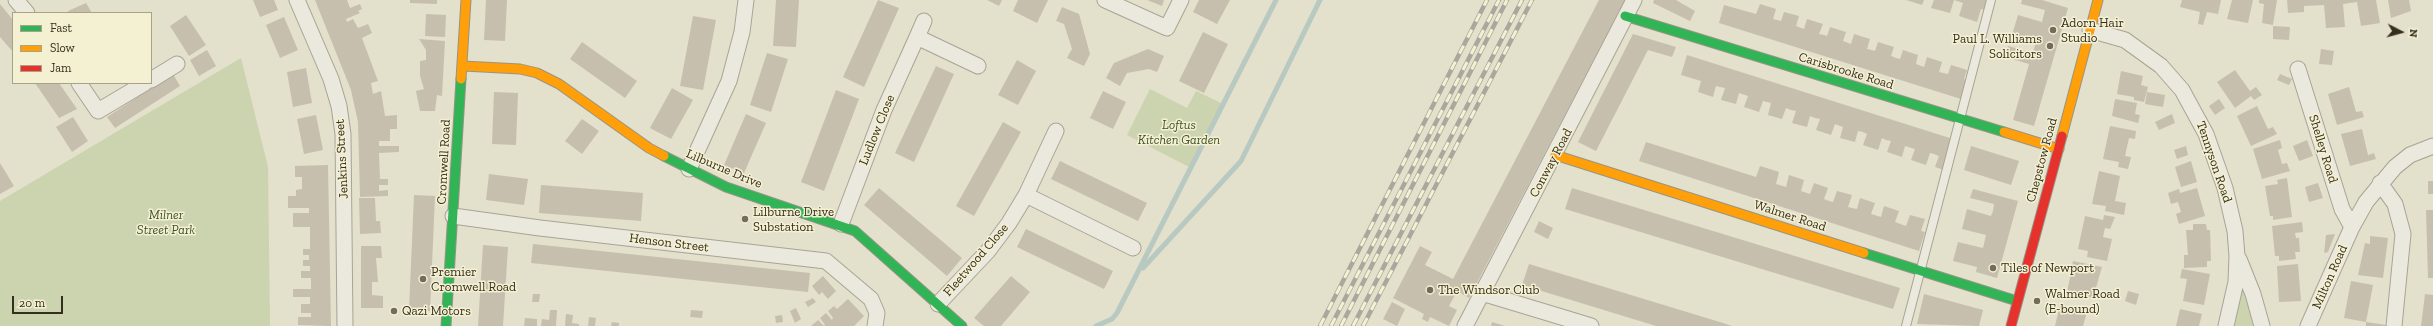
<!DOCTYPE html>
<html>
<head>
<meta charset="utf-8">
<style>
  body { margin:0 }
  #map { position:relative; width:2433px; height:326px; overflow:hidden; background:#e3e0cc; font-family:"Zilla Slab",serif }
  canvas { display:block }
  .legend { position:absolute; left:12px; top:12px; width:140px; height:72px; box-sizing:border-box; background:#f4f0d2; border:1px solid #a8a28a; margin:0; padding:5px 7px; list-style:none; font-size:12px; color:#362e1e }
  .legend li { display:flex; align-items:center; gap:8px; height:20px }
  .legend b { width:20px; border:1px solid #a8a28a }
  .north { position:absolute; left:2381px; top:12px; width:40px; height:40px; -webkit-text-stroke:3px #f4f0d2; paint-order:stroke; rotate:96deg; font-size:11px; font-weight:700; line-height:16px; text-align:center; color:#362e1e }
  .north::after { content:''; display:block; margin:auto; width:14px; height:18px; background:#362e1e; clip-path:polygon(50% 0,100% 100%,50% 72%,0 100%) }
  .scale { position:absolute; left:12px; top:296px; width:51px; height:18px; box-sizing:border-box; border:2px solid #362e1e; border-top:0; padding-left:5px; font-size:12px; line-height:14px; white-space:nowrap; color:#362e1e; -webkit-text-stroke:3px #f4f0d2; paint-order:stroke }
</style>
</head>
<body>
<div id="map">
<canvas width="2433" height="326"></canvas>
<ul class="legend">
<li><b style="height:5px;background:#30b455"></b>Fast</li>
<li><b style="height:5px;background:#ff9f0a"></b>Slow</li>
<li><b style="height:5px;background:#e5322d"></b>Jam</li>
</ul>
<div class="north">N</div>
<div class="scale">20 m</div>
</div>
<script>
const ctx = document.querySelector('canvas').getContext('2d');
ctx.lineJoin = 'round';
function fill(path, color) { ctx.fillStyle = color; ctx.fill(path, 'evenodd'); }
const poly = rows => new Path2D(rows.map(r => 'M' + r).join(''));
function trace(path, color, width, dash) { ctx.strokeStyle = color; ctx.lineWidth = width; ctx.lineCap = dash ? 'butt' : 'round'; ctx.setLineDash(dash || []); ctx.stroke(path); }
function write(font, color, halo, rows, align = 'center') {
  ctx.font = font + ' "Zilla Slab",serif'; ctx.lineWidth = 3; ctx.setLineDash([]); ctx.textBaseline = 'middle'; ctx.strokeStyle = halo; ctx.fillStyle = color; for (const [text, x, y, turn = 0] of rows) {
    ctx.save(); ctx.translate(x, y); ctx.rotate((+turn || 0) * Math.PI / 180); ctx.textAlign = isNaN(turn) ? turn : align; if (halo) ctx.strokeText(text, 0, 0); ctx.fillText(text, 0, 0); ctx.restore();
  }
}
const green = poly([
  [241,58,268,167,270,326,0,326,0,201],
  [1150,89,1187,108,1196,91,1223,104,1191,168,1127,135],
  [2237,256,2262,326,2226,326]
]);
const stream = poly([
  [1143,268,1241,161,1320,0],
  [1096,326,1112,319,1117,313,1276,0]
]);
const building = poly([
  [253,0,274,0,278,10,260,17],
  [315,0,347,0,350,8,360,4,362,9,358,11,360,13,346,19,347,22,353,19,358,28,368,24,372,33,362,38,378,81,371,83,373,94,381,91,385,116,397,115,397,129,390,129,390,141,379,141,379,146,399,146,399,152,379,153,380,179,388,179,388,185,379,185,379,191,388,190,388,196,360,197,358,122,351,90],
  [410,0,437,0,437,4,410,3],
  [486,0,507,0,505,41,484,40],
  [776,0,799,0,796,47,773,46],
  [878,0,899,8,864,87,843,77],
  [987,0,1002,0,999,6],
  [1018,0,1048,0,1037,23,1013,11],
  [1147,0,1164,0,1162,6],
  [1199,0,1230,0,1217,24,1193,12],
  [1599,0,1625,0,1469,298,1457,291,1449,306,1457,310,1449,326,1430,317,1428,322,1422,319,1424,314,1393,298,1420,246,1432,252,1425,265,1453,279],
  [1654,0,1676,0,1695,11,1690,21,1653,3],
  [1906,0,1924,0,1922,5],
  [1934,0,1989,0,1986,10,1981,9,1977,22,1959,16,1963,3,1954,0,1950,13,1931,8],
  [2022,0,2042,0,2068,8,2034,126,2013,120,2029,64,2005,57,2008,46,2033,53,2036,42,2012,35,2018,15,2042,22,2045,10,2021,4],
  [2182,0,2221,0,2218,14,2207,12,2203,25,2198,24,2200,12,2180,7],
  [2232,0,2253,0,2248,23,2227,19],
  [2259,0,2277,0,2273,25,2262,23,2264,4,2259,3],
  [2287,0,2376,0,2380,23,2361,26,2357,2,2343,4,2345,27,2326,28,2324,5,2304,6,2304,12,2288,13],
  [2388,0,2409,0,2411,11,2391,18],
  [86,3,92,13,69,13,68,11],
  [0,4,13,20,13,52,0,37],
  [1760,4,1776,9,1773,19,1781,21,1784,12,1799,16,1796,26,1804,29,1807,19,1823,24,1819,34,1824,35,1827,36,1830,27,1846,32,1843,41,1851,44,1854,34,1870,39,1867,49,1872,50,1875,51,1878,42,1894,47,1891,56,1896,58,1900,59,1903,50,1918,55,1916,64,1924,67,1927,57,1942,62,1939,72,1943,73,1948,74,1951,65,1967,70,1964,79,1967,81,1961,99,1719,23,1724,5,1756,14],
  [1062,7,1079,14,1090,54,1084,66,1067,58,1072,49,1064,24,1056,21],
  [426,14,446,15,445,37,425,36],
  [186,15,206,45,189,56,170,26],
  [693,16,716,20,703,90,680,86],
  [284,17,298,50,280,58,266,25],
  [2273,26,2290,27,2289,40,2273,39],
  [1203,32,1228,44,1204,93,1179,81],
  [1633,34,1676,47,1672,57,1648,50,1596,151,1578,142],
  [419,39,445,41,442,96,437,95,435,111,420,111,416,91,424,89,420,76,420,61,426,60,426,50],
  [582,42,637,81,625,98,570,59],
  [1148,49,1164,56,1157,72,1149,69,1127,73,1120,86,1106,78,1114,63],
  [2321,49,2334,51,2332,65,2319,64],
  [207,50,216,66,199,76,190,60],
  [767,53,788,59,771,112,750,105],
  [1687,55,1953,139,1944,170,1935,167,1939,156,1934,154,1930,153,1926,165,1911,160,1915,149,1905,146,1902,157,1887,152,1891,141,1886,140,1882,138,1878,150,1863,145,1867,134,1863,132,1858,131,1855,142,1840,138,1843,127,1835,124,1831,135,1816,130,1820,119,1815,118,1810,116,1807,127,1792,123,1796,111,1791,110,1786,108,1782,119,1768,115,1771,103,1763,101,1759,112,1744,107,1748,96,1739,93,1736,104,1721,100,1725,88,1720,87,1716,86,1713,97,1698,92,1701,81,1681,75],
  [1017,60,1036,71,1018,105,998,95],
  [936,66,954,74,914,162,895,153],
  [306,68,312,103,293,107,287,72],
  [2235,70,2250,91,2256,87,2262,95,2254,100,2251,96,2235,108,2217,82],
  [2121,71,2143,76,2141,85,2148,87,2144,102,2134,100,2134,97,2117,94],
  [173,74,180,86,115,128,107,117],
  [2280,74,2292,79,2289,85,2277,80],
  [35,83,59,83,77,109,59,118],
  [2349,87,2356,112,2362,111,2364,117,2337,125,2328,94],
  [672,88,693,100,671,139,650,128],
  [836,90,859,99,824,191,801,182],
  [1103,91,1126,102,1113,129,1090,118],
  [494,92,518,93,516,145,492,144],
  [2147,92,2165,95,2163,107,2145,104],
  [2115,99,2137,103,2135,114,2140,115,2138,123,2112,116],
  [2219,99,2225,108,2215,115,2209,106],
  [2257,106,2268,129,2273,127,2277,134,2251,146,2237,116],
  [746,114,766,123,744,173,724,165],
  [2172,114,2175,123,2159,130,2155,122],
  [316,115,323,150,304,154,297,119],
  [73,117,88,141,72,152,56,127],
  [582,119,599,131,582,154,565,141],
  [1003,122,1021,132,974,216,956,206],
  [2110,126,2136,131,2135,139,2129,138,2125,156,2131,157,2128,169,2118,167,2119,162,2103,159],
  [2362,129,2368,155,2374,153,2376,159,2350,166,2341,134],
  [2280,140,2282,148,2278,150,2282,164,2287,163,2290,171,2262,179,2253,149],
  [2307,140,2313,156,2299,161,2293,146],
  [1646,142,1756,177,1760,166,1773,170,1779,172,1776,184,1786,187,1789,175,1804,180,1801,191,1810,194,1814,183,1828,188,1824,199,1829,201,1833,202,1837,191,1852,195,1848,207,1852,208,1857,209,1860,198,1875,203,1871,214,1881,217,1884,206,1899,211,1895,222,1906,226,1910,215,1925,219,1921,231,1925,232,1919,251,1639,161],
  [1971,146,2019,161,2011,185,1964,170],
  [2186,146,2188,155,2177,159,2174,150],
  [1060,161,1147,203,1138,221,1051,179],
  [2191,161,2197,182,2181,187,2175,167],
  [0,163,14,186,0,194],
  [328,165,331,326,298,325,298,317,311,317,311,313,301,313,301,304,310,304,310,297,293,297,293,289,311,289,311,278,301,278,301,271,310,271,310,266,303,266,303,260,309,260,309,255,303,255,303,249,310,249,310,227,293,227,293,213,309,213,309,208,288,208,288,196,296,196,296,190,302,189,302,177,295,177,295,166],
  [2099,171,2120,176,2115,201,2126,203,2124,215,2105,211,2106,206,2092,204],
  [489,174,528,179,524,205,486,200],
  [2287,178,2292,217,2273,220,2273,216,2270,216,2265,186,2278,184,2277,180],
  [2428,181,2433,181,2433,194,2428,194],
  [2318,183,2323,198,2309,202,2305,187],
  [541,185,643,193,641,221,539,213],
  [879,188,962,258,947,276,864,205],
  [1572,188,1900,288,1893,309,1565,209],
  [2197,188,2205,216,2179,224,2176,214,2181,212,2178,202,2171,204,2168,193,2179,189,2180,193],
  [1973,189,2018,201,1997,278,1976,272,1977,267,1953,261,1958,242,1983,248,1986,235,1962,229,1967,209,1991,216,1993,211,1994,204,1970,198],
  [414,195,435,196,430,311,409,310],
  [359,198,375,198,376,221,380,221,381,233,360,234],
  [2426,210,2433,210,2433,278,2428,278],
  [741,215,749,216,748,223,740,221],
  [2104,215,2115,217,2110,229,2105,228,2103,237,2112,239,2107,261,2087,257,2088,251,2078,249,2085,216,2103,220],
  [1539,221,1553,228,1548,239,1534,232],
  [2302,222,2303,232,2295,233,2296,238,2299,238,2300,252,2295,252,2296,259,2279,261,2279,256,2275,256,2272,226],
  [2193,224,2206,224,2207,230,2210,230,2211,261,2207,261,2207,267,2184,268,2184,255,2188,255,2186,230,2193,230],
  [1026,229,1113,271,1104,289,1017,247],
  [2335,234,2328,252,2324,253,2326,235],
  [2370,236,2388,238,2383,278,2358,275,2365,243,2370,244],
  [533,244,810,273,808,292,531,263],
  [483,245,508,247,503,326,478,326],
  [361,246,381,246,382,258,376,258,378,282,372,282,372,295,383,296,383,308,361,308],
  [2073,261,2102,267,2093,298,2067,293],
  [1529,264,1723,323,1732,326,1656,326,1522,285],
  [2298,264,2301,301,2279,302,2277,266],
  [2182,269,2210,274,2204,305,2183,301,2187,279,2180,278],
  [823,276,836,291,828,299,822,292,819,295,812,286],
  [1011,276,1030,292,1001,326,984,326,974,318],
  [2351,281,2373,285,2366,322,2344,318],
  [2128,291,2139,294,2136,305,2125,301],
  [533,294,540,294,539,302,532,302],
  [1924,294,1983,310,1979,326,1917,324],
  [2425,294,2433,295,2433,326,2421,326],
  [813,298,816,302,808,307,805,302],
  [848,299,864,316,854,326,824,326,825,325,820,318,826,313,832,320,833,318,828,311,834,306,837,309],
  [1392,302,1405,309,1397,326,1383,319],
  [2060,305,2087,312,2083,326,2055,326],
  [796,308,801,319,795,323,790,311],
  [2180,309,2202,314,2199,326,2176,326],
  [550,310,557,310,556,326,541,326,542,319,549,320],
  [691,310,703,311,702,318,690,317],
  [566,314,573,315,572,323,579,324,579,326,565,326],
  [782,315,783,322,776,323,775,316],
  [589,317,596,318,595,326,588,326],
  [525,318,537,319,537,326,524,326],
  [818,320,824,326,811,326],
  [612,322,619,323,619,326,611,326],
  [1492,322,1505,326,1491,326],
  [2366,322,2386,325,2386,326,2366,326]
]);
const lane = poly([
  [1906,326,1991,0]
]);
const street = poly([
  [16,0,27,13],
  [297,0,331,79,339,106,343,134,345,326],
  [1105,0,1167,28,1181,0],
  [2090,30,2125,40,2161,66,2182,90,2206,134,2225,188,2235,231,2237,256,2236,282,2226,326],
  [917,37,924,21],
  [2298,69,2342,209,2352,227],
  [151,80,177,64],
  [79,83,98,111,145,83],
  [689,169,729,81,742,32,746,0],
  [2380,183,2395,204,2403,234,2394,326],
  [1026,195,1133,248],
  [453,216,540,228,826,261,871,299,877,313,875,326],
  [841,224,884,110,917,37,978,66],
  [2239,259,2253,294,2262,326],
  [1482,293,1591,326],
  [938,304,988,251,1009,223,1026,195,1056,131],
  [1465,326,1634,0],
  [2308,326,2352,227,2366,202,2395,167,2410,155,2433,146]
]);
const fast = poly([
  [1625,16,2004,132],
  [664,156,726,187,855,231,962,326],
  [1864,253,2017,301],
  [446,326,461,79]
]);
const slow = poly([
  [463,66,520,69,537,73,559,84,649,148,664,156],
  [461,79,466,0],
  [2004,132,2059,149],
  [2062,136,2098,0],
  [1555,155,1864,253]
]);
const jam = poly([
  [2011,326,2062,136]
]);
const rail = poly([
  [1320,326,1487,0],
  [1331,326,1499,0],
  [1341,326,1507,0],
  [1353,326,1522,0],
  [1363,326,1532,0]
]);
const markers = [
  [2053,30,4,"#736c5b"],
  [2050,46,4,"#736c5b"],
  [745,219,4,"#736c5b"],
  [1993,268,4,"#736c5b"],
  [423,279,4,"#736c5b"],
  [1430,290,4,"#736c5b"],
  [2037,301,4,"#736c5b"],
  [394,311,4,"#736c5b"]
];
const poiNames = [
  ["Adorn Hair",2061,23],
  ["Studio",2061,38],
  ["Paul L. Williams",2042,39,"right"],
  ["Solicitors",2042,54,"right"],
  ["Lilburne Drive",753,212],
  ["Substation",753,227],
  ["Tiles of Newport",2001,268],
  ["Premier",431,272],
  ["Cromwell Road",431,287],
  ["The Windsor Club",1438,290],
  ["Walmer Road",2045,294],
  ["(E-bound)",2045,309],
  ["Qazi Motors",402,311]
];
const streetNames = [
  ["Carisbrooke Road",1846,71,17],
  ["Ludlow Close",877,130,-68],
  ["Shelley Road",2323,149,73],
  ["Jenkins Street",342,159,-93],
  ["Chepstow Road",2042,160,-75],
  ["Cromwell Road",444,162,-87],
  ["Tennyson Road",2214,162,71],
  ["Conway Road",1551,163,-62],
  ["Lilburne Drive",724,169,23],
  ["Walmer Road",1790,216,18],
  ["Henson Street",669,243,7],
  ["Fleetwood Close",976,260,-49],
  ["Milton Road",2330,277,-66]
];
const parkNames = [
  ["Loftus",1179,125],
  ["Kitchen Garden",1179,140],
  ["Milner",166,215],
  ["Street Park",166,230]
];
fill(green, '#ccd3af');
trace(stream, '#b8c9c1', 5);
fill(building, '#c6bfad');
trace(lane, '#a8a495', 10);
trace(street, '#a8a495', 17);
trace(fast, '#989485', 11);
trace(slow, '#989485', 11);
trace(jam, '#989485', 11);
trace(lane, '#ebe9dd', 8);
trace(street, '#ebe9dd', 15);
trace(fast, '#30b455', 9);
trace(slow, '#ff9f0a', 9);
trace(jam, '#e5322d', 9);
trace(rail, '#aaa89e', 4.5);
trace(rail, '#f4f0d2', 3, [9]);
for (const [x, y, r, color] of markers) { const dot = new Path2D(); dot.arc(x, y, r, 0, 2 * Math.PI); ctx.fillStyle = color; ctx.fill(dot); trace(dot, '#f4f0d2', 1.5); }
write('13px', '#362e1e', '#f4f0d2', poiNames, 'left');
write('13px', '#362e1e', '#f4f0d2', streetNames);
write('italic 13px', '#3e5125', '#f4f0d2', parkNames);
</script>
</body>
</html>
